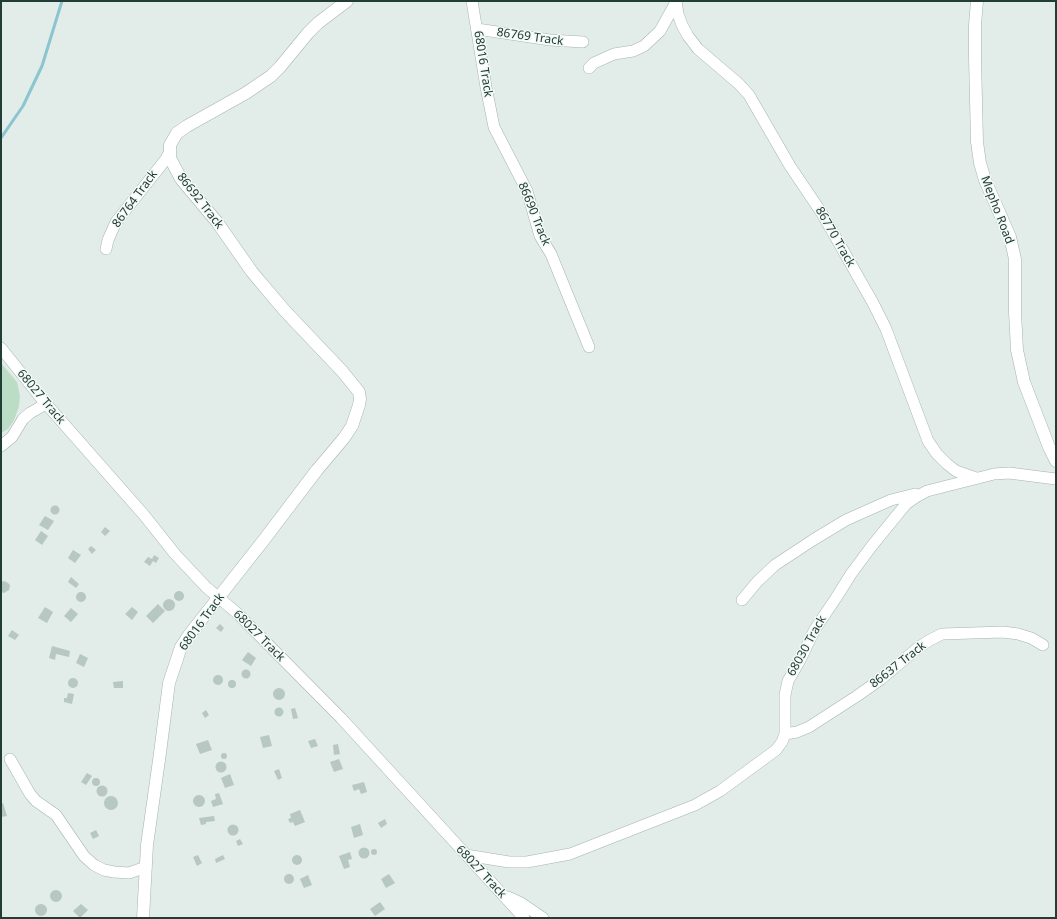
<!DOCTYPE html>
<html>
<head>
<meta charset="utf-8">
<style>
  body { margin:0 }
  #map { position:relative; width:1057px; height:919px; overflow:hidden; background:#e2ece8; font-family:"Noto Sans",sans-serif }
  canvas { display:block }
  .frame { position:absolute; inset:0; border:2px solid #223d36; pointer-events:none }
</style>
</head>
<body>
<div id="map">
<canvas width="1057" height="919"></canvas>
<div class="frame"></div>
</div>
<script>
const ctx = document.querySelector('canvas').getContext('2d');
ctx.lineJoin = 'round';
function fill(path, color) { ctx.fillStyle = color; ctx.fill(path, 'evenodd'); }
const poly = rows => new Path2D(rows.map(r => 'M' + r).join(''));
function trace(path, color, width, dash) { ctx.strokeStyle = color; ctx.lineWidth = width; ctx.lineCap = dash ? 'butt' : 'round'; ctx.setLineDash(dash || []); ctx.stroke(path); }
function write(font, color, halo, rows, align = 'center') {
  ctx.font = font + ' "Noto Sans",sans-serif'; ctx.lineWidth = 3; ctx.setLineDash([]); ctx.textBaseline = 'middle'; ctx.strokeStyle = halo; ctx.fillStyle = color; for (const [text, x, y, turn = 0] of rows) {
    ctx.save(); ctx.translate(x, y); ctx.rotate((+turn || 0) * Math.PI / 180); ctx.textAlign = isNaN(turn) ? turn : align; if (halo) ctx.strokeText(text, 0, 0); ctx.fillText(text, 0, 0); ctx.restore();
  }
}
const green = poly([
  [1,363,17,382,20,396,19,406,14,420,8,429,1,433]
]);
const stream = poly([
  [1,138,23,106,42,66,62,1]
]);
const building = poly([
  '50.5 510a4.5 4.5 0 1 1 9 0a4.5 4.5 0 1 1-9 0Z',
  [45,516,54,521,48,530,39,525],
  [105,527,110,531,105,536,101,532],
  [41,531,48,536,42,545,35,540],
  [91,546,96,550,92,554,88,549],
  [73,550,81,555,75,563,68,558],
  [154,555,159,558,156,563,153,561,150,566,144,562,148,557,152,559],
  [71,577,79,584,76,588,68,582],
  [4,581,8,583,10,585,9,590,4,593,1,592,1,582],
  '174 596a5 5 0 1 1 10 0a5 5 0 1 1-10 0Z',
  '76 597a5 5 0 1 1 10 0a5 5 0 1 1-10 0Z',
  '163 605a6 6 0 1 1 12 0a6 6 0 1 1-12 0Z',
  [158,604,165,611,153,623,146,616],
  [45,607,53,612,47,623,38,618],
  [132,607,138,612,132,620,125,614],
  [71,608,78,614,71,622,64,616],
  [220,624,224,628,221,632,216,628],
  [12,630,19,635,15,640,8,636],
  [52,646,70,651,69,657,56,654,55,660,49,658],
  [248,652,256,658,251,666,242,660],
  [80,654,88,658,84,667,76,663],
  '241.5 674a4.5 4.5 0 1 1 9 0a4.5 4.5 0 1 1-9 0Z',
  '213 680a5 5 0 1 1 10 0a5 5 0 1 1-10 0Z',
  '68 683a5 5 0 1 1 10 0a5 5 0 1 1-10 0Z',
  '228 684a4 4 0 1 1 8 0a4 4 0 1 1-8 0Z',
  [123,681,123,688,114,688,113,682],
  '273 694a6 6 0 1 1 12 0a6 6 0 1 1-12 0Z',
  [68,693,74,694,72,704,64,702,64,698,67,698],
  '274.5 712a4.5 4.5 0 1 1 9 0a4.5 4.5 0 1 1-9 0Z',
  [295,708,298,718,293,719,291,709],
  [206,710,209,715,205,718,202,713],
  [269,735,272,746,263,748,260,737],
  [315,739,318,746,311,748,308,741],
  [208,740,212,750,200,754,196,744],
  [338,744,340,754,334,755,333,745],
  '221 756a3 3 0 1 1 6 0a3 3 0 1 1-6 0Z',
  [339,759,343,769,334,772,330,762],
  '215.5 767a5.5 5.5 0 1 1 11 0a5.5 5.5 0 1 1-11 0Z',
  [279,769,282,778,278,780,274,771],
  [87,773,92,776,86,785,81,782],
  [230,774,234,785,225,788,221,778],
  '92 782a4 4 0 1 1 8 0a4 4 0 1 1-8 0Z',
  [364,782,367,792,361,794,359,789,354,791,352,785],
  '96.5 791a5.5 5.5 0 1 1 11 0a5.5 5.5 0 1 1-11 0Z',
  [219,793,223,804,213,807,211,801,216,799,215,794],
  '193 801a6 6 0 1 1 12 0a6 6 0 1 1-12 0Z',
  '104 803a7 7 0 1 1 14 0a7 7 0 1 1-14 0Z',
  [3,803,7,816,1,817,1,804],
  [300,810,305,822,295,826,293,822,290,823,288,819,291,818,290,814],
  [214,816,215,821,206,822,206,824,201,825,199,818],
  [385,819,387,824,381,828,378,823],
  [360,824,363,835,354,838,351,827],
  '227.5 830a5.5 5.5 0 1 1 11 0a5.5 5.5 0 1 1-11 0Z',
  [96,830,99,836,93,839,90,833],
  [240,839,243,844,238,846,236,841],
  '358.5 853a5.5 5.5 0 1 1 11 0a5.5 5.5 0 1 1-11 0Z',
  '371 852a3 3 0 1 1 6 0a3 3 0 1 1-6 0Z',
  [350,852,352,859,348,860,350,867,344,869,339,856],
  [198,855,202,863,197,866,193,857],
  [223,855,225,859,216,863,215,859],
  '292 860a5 5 0 1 1 10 0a5 5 0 1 1-10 0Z',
  '284 879a5 5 0 1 1 10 0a5 5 0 1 1-10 0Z',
  [389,874,395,883,386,888,381,879],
  [308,875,312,885,304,888,300,879],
  '50 896a6 6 0 1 1 12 0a6 6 0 1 1-12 0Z',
  [380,902,385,909,375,916,370,909],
  [81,904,88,910,80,918,73,911],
  '35 910a6 6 0 1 1 12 0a6 6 0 1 1-12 0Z'
]);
const minor = poly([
  [472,1,486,87,494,127,527,191,540,236,551,254,589,347],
  [676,1,678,14,682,25,688,36,698,49,739,84,749,95,790,166,823,215,873,303,886,329,928,441,937,454,947,464,956,471,976,478],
  [477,29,550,40,583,42],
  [589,68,594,63,614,54,633,51,644,46,660,31,676,2],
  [106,249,108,240,116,222,166,159,169,153],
  [1,348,41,398,144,515,175,554,206,587,237,613,341,718,524,918],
  [1,446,12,437,23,419,30,413,46,404],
  [742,600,757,582,775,565,813,540,846,520,891,500,915,494],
  [785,734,797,732,809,727,857,696,881,679,919,647,930,640,942,634,1003,632,1018,634,1031,638,1043,645],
  [10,759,30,794,36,801,56,815,84,856,94,865,104,870,114,872,129,873,146,867],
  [466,855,509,862,527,862,570,854,695,805,720,791,776,750,782,742,785,734,785,695,788,681,800,660,815,629,836,598,851,574,871,547,906,504,916,497,927,491,994,474,1009,473,1056,479],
  [508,897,521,903,543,918]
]);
const tertiary = poly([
  [977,1,975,25,975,58,977,142,980,163,985,180,1010,237,1015,259,1015,312,1017,350,1024,382,1049,447,1056,461],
  [143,918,147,845,160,753,169,683,181,647,189,635,263,541,317,470,344,438,352,426,359,405,360,399,359,392,342,371,285,311,268,291,252,272,217,222,181,179,170,158,170,145,177,133,187,126,246,93,271,76,280,67,308,33,318,23,347,1]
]);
const streetNames = [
  ["86769 Track",530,37,8],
  ["68016 Track",483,64,81],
  ["86764 Track",135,199,-54],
  ["86692 Track",200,201,52],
  ["Mepho Road",997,210,69],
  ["86690 Track",534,214,68],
  ["86770 Track",835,237,60],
  ["68027 Track",41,397,50],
  ["68016 Track",202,622,-54],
  ["68027 Track",259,636,45],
  ["68030 Track",807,646,-61],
  ["86637 Track",898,665,-38],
  ["68027 Track",481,872,47]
];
fill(green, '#bbddc5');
trace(stream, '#8bc5d0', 3);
fill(building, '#b7c7c1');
trace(minor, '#a5b4af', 12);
trace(tertiary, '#a5b4af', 13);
trace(minor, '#fff', 11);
trace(tertiary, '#fff', 12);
write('12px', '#223d36', '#f3f9f6', streetNames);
</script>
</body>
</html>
